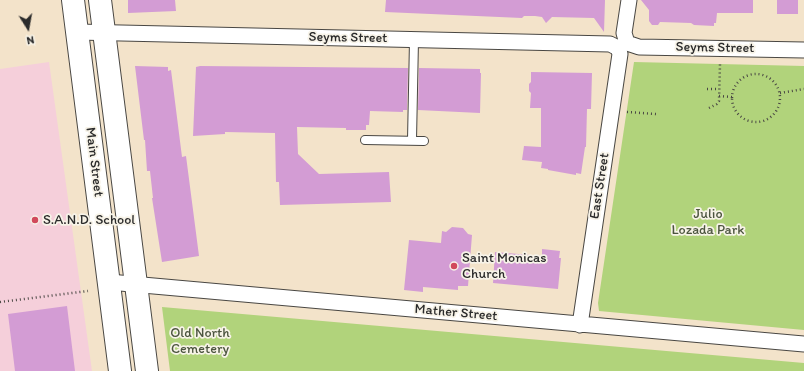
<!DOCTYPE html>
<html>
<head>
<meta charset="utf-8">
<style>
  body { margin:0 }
  #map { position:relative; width:804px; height:371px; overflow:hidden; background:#f3e3ca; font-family:Itim,sans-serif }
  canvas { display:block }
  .north { position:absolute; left:8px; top:8px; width:40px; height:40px; -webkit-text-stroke:3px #f7f3e8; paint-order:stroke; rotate:169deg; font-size:11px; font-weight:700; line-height:16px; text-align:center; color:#2b2b2b }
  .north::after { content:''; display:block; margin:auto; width:14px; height:18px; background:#2b2b2b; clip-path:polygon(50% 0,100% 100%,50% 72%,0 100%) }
</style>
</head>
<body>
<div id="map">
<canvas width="804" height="371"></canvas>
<div class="north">N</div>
</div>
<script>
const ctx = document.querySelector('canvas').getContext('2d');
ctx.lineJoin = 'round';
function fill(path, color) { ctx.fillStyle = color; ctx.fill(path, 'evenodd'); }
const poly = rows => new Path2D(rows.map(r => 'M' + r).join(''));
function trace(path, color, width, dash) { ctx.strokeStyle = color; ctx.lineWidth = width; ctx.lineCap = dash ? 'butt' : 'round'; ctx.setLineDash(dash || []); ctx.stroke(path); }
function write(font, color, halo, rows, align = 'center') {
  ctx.font = font + ' Itim,sans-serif'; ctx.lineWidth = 3.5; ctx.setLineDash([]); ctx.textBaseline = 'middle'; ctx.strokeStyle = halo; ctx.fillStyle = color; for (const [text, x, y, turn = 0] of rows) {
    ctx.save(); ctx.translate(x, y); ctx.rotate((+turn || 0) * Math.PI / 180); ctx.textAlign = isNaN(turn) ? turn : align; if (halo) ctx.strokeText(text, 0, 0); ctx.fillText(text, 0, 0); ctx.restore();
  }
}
const built = poly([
  [49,62,92,371,0,371,0,69]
]);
const green = poly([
  [634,62,804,66,804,330,599,311,598,303],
  [162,307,804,363,804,371,170,371]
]);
const building = poly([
  [128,0,175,0,176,11,128,13],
  [386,0,605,0,604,32,594,18,552,17,546,23,542,17,535,16,524,16,522,18,385,12],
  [641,0,753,0,753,13,717,13,716,23,714,23,714,26,694,25,691,23,660,22,658,25,652,25,649,21,649,10],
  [777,0,798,0,798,14,777,14],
  [135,66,168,67,168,71,171,70,182,157,186,156,199,256,162,262,152,198,153,198,150,171,147,171,145,140,144,140],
  [200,66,408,68,407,110,403,110,403,112,370,111,369,125,366,125,366,130,346,130,346,128,297,127,298,154,319,174,389,172,391,202,280,205,279,182,276,182,275,133,225,132,225,134,193,136,196,67],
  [419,68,480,69,480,73,481,73,480,113,418,110],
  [531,72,592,73,591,109,587,109,586,147,585,147,581,174,576,173,576,175,548,170,548,169,541,168,542,162,522,160,524,146,541,147,541,108,530,108,531,93,529,91,529,84,531,82],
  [452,227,463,228,468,234,472,235,468,286,458,286,458,290,423,287,423,292,404,290,409,240,441,243,442,231,446,232],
  [542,249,560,251,559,258,561,258,558,289,493,283,495,252,542,256],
  [67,306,75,371,15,371,8,314]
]);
const path = poly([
  '732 98a24 24 0 1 1 48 0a24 24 0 1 1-48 0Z',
  [707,89,719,89],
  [780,93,804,89],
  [719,96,732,97],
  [709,108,717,104,719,101,720,64],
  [627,112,656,114],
  [0,302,88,291]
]);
const lane = poly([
  [365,140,424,141],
  [412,140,414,40]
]);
const street = poly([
  [629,0,624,33,627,43,639,47,804,50],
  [77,32,610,44,618,48,620,54,580,325],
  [109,282,804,344]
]);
const primary = poly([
  [73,0,120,371],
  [100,0,147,371]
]);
const markers = [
  [35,220,4,"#d1495b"],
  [454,266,4,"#d1495b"]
];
const streetNames = [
  ["Seyms Street",348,38,1],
  ["Seyms Street",715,48,1],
  ["Main Street",94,162,83],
  ["East Street",600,186,-81],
  ["Mather Street",456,313,5]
];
const parkNames = [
  ["Julio",708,214],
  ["Lozada Park",708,230],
  ["Old North",200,333],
  ["Cemetery",200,349]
];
const poiNames = [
  ["S.A.N.D. School",43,220],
  ["Saint Monicas",462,258],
  ["Church",462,274]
];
fill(built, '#f5cfda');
fill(green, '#b1d37b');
fill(building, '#d39cd4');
trace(lane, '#494743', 10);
trace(street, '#494743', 17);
trace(primary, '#494743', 24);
trace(path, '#494743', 2.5, [1, 3]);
trace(lane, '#fff', 8);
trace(street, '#fff', 15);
trace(primary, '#fff', 22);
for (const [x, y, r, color] of markers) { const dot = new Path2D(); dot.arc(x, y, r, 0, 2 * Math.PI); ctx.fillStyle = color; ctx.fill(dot); trace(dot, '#f7f3e8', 1.5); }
write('14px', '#2b2b2b', '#f7f3e8', streetNames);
write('14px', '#4c553f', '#f7f3e8', parkNames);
write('14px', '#2b2b2b', '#f7f3e8', poiNames, 'left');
</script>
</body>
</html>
